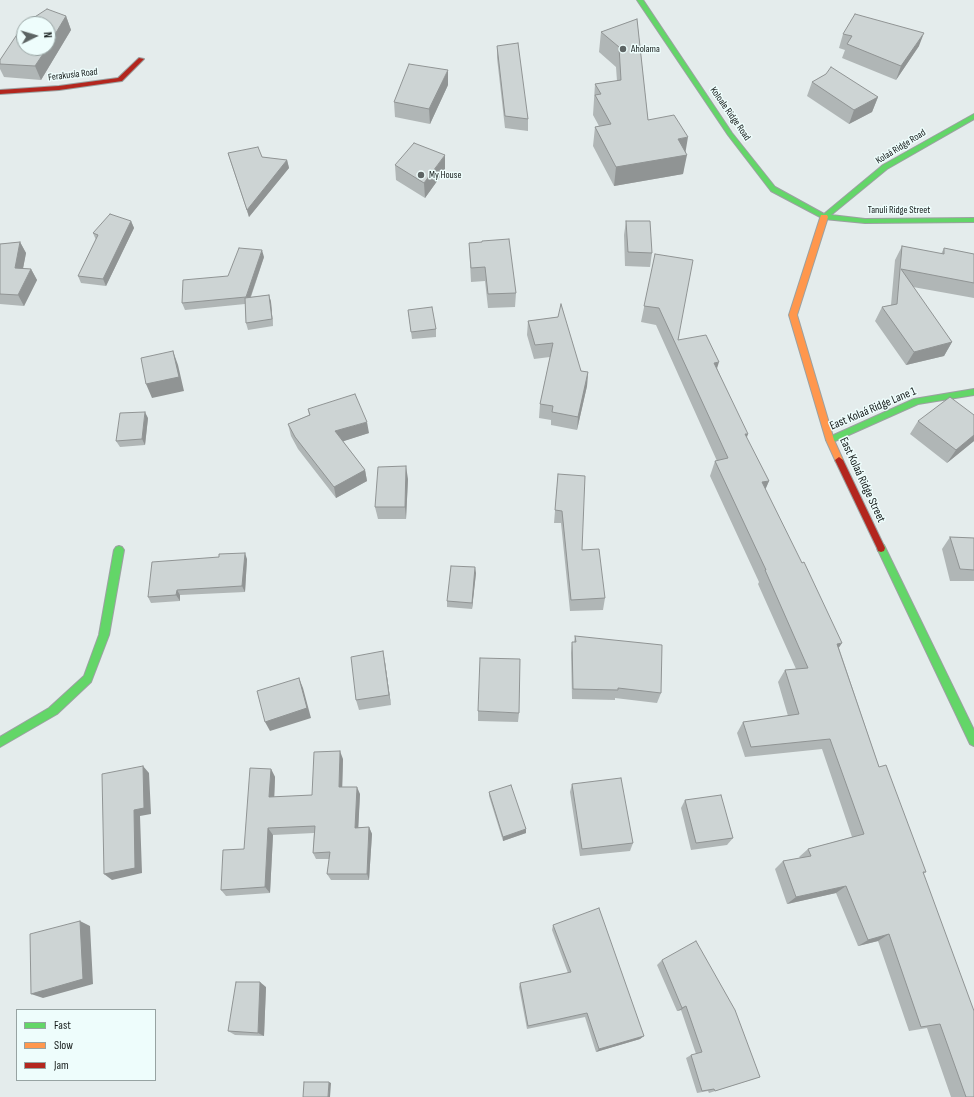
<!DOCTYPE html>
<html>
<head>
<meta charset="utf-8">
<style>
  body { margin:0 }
  #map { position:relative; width:974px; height:1097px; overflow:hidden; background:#e4ecec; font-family:"Sofia Sans Condensed",sans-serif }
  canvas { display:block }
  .legend { position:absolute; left:16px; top:1009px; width:140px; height:72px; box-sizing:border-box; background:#eefdfc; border:1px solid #97a3a2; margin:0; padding:5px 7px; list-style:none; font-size:12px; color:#151b1a }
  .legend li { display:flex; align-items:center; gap:8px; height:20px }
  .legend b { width:20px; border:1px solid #97a3a2 }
  .north { position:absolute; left:16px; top:16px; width:40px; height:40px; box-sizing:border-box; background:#eefdfc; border:1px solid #97a3a2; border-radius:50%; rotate:85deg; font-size:11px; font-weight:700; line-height:16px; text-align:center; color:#151b1a }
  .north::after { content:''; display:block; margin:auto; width:14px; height:18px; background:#5d6464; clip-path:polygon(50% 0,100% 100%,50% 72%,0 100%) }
</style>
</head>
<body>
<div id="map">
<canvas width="974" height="1097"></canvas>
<ul class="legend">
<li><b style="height:5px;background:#63d668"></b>Fast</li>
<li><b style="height:5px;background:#ff974d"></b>Slow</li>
<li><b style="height:5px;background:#b3261e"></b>Jam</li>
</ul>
<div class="north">N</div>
</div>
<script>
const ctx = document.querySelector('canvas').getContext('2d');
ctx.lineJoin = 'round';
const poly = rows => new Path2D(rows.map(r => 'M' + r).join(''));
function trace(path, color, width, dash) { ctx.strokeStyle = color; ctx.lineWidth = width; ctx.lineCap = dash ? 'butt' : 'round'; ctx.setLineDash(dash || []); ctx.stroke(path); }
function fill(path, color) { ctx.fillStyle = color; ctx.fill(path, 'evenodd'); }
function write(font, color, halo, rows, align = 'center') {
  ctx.font = font + ' "Sofia Sans Condensed",sans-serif'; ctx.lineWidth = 3; ctx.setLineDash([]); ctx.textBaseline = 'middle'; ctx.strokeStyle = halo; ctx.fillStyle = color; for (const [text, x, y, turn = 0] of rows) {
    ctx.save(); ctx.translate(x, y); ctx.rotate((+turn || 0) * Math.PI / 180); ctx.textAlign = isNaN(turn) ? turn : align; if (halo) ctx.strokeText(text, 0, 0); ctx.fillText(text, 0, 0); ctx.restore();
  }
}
const fast = poly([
  [637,0,643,0,732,133,775,187,824,214,883,165,974,114,974,119,887,169,831,215,865,219,974,218,974,222,865,223,824,219,771,191,728,135,637,0],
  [974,389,974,395,918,404,833,442,830,443,826,440,827,438,914,399,974,389],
  [881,544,884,545,974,730,974,746,970,744,877,548,878,545,881,544],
  [119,546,122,547,124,550,109,635,91,682,57,714,0,747,0,737,49,708,84,676,99,635,114,550,116,547,119,546]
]);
const slow = poly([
  [821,215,827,215,828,217,797,315,834,440,843,460,839,463,836,462,826,440,789,315,821,215]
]);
const jam = poly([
  [139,58,144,59,122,81,59,90,0,94,0,90,59,86,118,78,139,58],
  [839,457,843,460,885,548,884,551,881,552,878,551,877,548,835,460,839,457]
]);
const wall = poly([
  [66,16,71,30,41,80,4,77,0,69,0,60],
  [637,19,648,120,686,152,683,174,614,186,593,146,595,127,599,126,593,115,595,84,617,81,616,67,599,52,601,32],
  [843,34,919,46,896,80,842,58,845,50,839,48],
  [497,46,528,119,528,131,505,128,497,58],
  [826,74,878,97,872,112,849,124,807,96,812,82],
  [448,85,430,124,395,117,394,102],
  [228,153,262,157,287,160,289,168,249,217,230,160],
  [395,165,445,170,425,198,396,180],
  [131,221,134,228,106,286,81,283,78,276,96,240,93,233],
  [626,221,652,253,650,267,625,266,624,235],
  [20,242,26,253,23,268,31,269,37,280,24,306,0,304,0,244],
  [469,243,516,293,515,307,488,308,485,281,471,282],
  [902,246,941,254,944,248,974,254,974,298,913,287,952,342,944,356,906,365,875,321,882,307,891,305,895,260],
  [655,254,678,340,717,368,746,438,769,481,765,489,839,648,879,767,926,872,923,874,974,1097,951,1097,927,1028,909,1031,878,941,858,946,836,893,787,904,775,869,783,861,800,858,799,857,808,849,852,837,822,749,745,757,737,733,743,722,788,716,778,682,785,670,796,669,758,584,759,582,710,476,715,461,717,461,656,325,641,322],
  [264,257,251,297,269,295,271,302,273,326,248,330,246,323,245,304,185,310,182,303,228,276],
  [408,310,436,329,436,337,412,339],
  [558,317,581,371,588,372,587,386,577,430,551,425,551,420,539,418,540,404,550,357,534,359,527,335,528,321],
  [308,409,369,433,343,441,365,470,367,481,336,498,298,449,291,436,288,424,309,415],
  [974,415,974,441,947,463,910,434,918,421],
  [148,418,145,445,120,447,116,441],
  [558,474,582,550,605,598,603,610,570,611,561,523,554,523],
  [408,479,406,519,378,519,375,507],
  [950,537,974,538,974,581,950,581,942,549],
  [219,557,247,559,245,592,180,595,180,601,151,603,148,597],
  [476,573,472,609,447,607,447,601],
  [575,636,661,693,657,703,615,698,615,700,572,699,571,653,572,642,574,642],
  [385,662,391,705,359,710,356,700],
  [478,711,519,713,518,722,478,721],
  [343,759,342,787,360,794,358,827,369,827,372,834,369,880,331,880,327,874,329,859,316,859,313,853,314,833,273,835,270,893,226,896,221,890,244,849,271,769,275,777,274,797,312,795],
  [572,784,633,843,630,851,580,856,570,792],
  [489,792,526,829,526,833,503,841,489,796],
  [685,800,733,838,727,845,691,850,681,808],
  [553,925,644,1036,640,1039,596,1052,585,1017,527,1029,519,987,520,983,568,973,552,930],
  [662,960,760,1077,709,1093,708,1091,697,1093,686,1058,691,1055,696,1054,681,1010,677,1011,657,965],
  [266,987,264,1036,235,1035,228,1031]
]);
const shadedWall = poly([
  [66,16,71,30,41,80,35,66,47,48,48,48,48,46],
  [924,33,919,46,896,80,901,66],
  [448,70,448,85,430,124,429,109],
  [878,97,872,112,849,124,854,110],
  [688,137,685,155,687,155,683,174,614,186,616,167,678,139],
  [445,155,445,170,425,198,424,183],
  [287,160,289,168,249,217,247,210],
  [131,221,134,228,106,286,103,279],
  [20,242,26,253,21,279,15,268],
  [262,250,264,257,248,304,246,297],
  [31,269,37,280,24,306,18,295],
  [269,295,271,302,273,326,272,319],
  [952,342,944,356,906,365,914,352],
  [173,351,178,365,184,391,152,398,146,384],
  [719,362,714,378,714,363],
  [588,372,587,386,577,430,578,417],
  [145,412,148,418,145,445,142,439],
  [367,422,369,433,338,443,335,431],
  [745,434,748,434,743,449],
  [974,435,974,441,947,463,956,450],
  [406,466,408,479,406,519,405,507],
  [365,470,367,481,336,498,334,487],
  [769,481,763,495,762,482],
  [245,553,247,559,245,592,242,586],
  [475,567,476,573,472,609,472,603],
  [177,590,180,595,180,601,176,595],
  [842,643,834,655,837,644],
  [383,651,385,662,391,705,389,695],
  [299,678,303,688,311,718,270,731,265,722],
  [340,751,343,759,342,795,339,787],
  [143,766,149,773,151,814,140,816,142,873,112,880,104,874,134,810],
  [271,769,275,777,274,804,269,797],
  [357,787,360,794,358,834,355,828],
  [369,827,372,834,369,880,367,874],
  [268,828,273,835,270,893,265,887],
  [526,829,526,833,503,841,503,837],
  [846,886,836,893,787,904,796,897],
  [80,921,90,926,93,984,43,998,31,994],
  [889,934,878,941,858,946,868,940],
  [260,982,266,987,264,1036,258,1033],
  [686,1006,681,1010,677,1011,682,1008],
  [644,1036,640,1039,596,1052,599,1049],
  [329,1082,331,1083,330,1097,328,1097]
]);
const building = poly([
  [47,9,66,16,48,46,48,24,24,24,47,9],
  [855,14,924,33,901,66,847,44,852,36,843,34,855,14],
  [637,19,648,120,674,115,688,137,678,139,687,155,616,167,595,127,611,124,595,95,601,94,595,84,621,80,619,47,601,32,637,19],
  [24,24,24,48,47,48,35,66,0,64,0,60,24,24],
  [518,43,528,119,505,116,497,46,518,43],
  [409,64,448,70,429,109,394,102,409,64],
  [831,67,878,97,854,110,812,82,826,74,831,67],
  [414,143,445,155,424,183,395,165,414,143],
  [258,147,262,157,287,160,247,210,228,153,258,147],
  [110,214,131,221,103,279,78,276,98,235,93,233,110,214],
  [626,221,650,221,652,253,628,252,626,221],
  [509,239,516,293,488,294,485,267,471,268,469,243,482,242,482,241,509,239],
  [20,242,15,268,31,269,18,295,0,294,0,244,20,242],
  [902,246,944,254,944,248,974,254,974,283,901,269,952,342,914,352,882,307,897,304,902,246],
  [239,248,262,250,246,297,182,303,183,280,228,276,239,248],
  [655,254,693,260,678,340,706,335,719,362,714,363,748,434,745,434,769,481,762,482,802,563,804,562,842,643,837,644,879,767,886,765,926,872,923,872,974,1011,974,1097,966,1097,940,1024,921,1027,889,934,868,940,846,886,796,897,783,861,811,856,808,849,864,834,830,739,751,747,743,722,799,714,785,670,808,668,765,570,766,570,715,461,728,458,659,308,644,306,655,254],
  [269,295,272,319,246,323,245,298,269,295],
  [561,304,581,371,588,372,578,417,552,412,553,406,540,404,553,343,535,345,528,321,558,317,561,304],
  [432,307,436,329,411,332,408,310,432,307],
  [173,351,179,377,146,384,141,358,173,351],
  [355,394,367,422,335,431,365,470,334,487,295,437,288,424,310,415,308,409,355,394],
  [950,397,974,415,974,435,956,450,918,421,950,397],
  [145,412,142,439,116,441,120,413,145,412],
  [406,466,405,507,375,507,378,467,406,466],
  [558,474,585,476,582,550,599,549,605,598,571,600,562,511,555,510,558,474],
  [950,537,974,538,974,570,960,569,950,537],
  [245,553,242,586,177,590,176,595,148,597,152,562,219,557,219,554,245,553],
  [451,566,475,567,472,603,447,601,451,566],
  [575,636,662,645,661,693,618,688,618,690,573,689,572,642,576,642,575,636],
  [383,651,389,695,356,700,351,657,383,651],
  [480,658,520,659,519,713,478,711,480,658],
  [299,678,307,708,265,722,257,691,299,678],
  [340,751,339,787,357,787,355,828,369,827,367,874,327,874,330,852,313,853,315,826,268,828,265,887,221,890,223,850,244,849,250,768,271,769,269,797,312,795,314,752,340,751],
  [143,766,144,808,134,810,135,868,104,874,102,774,143,766],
  [621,778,633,843,582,849,572,784,621,778],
  [511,785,526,829,503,837,489,792,511,785],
  [721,795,733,838,696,843,685,800,721,795],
  [599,908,644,1036,599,1049,587,1013,528,1026,520,983,571,972,553,925,599,908],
  [80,921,83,979,31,994,30,934,80,921],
  [696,941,735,1010,760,1077,715,1091,714,1089,702,1091,691,1055,702,1052,686,1006,682,1008,662,960,696,941],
  [236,982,260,982,258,1033,228,1031,236,982],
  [304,1082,329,1082,328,1097,303,1097,304,1082]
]);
const markers = [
  [623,49,4,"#5d6464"],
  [421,175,4,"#5d6464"]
];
const farPoinames = [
  ["Aholama",631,49],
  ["My House",429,175]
];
const farStreetnames = [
  ["Ferakusia Road",73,75,-7],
  ["Koloale Ridge Road",730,114,55],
  ["Kolaá Ridge Road",901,147,-32],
  ["Tanuli Ridge Street",899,210]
];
const streetNames = [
  ["East Kolaá Ridge Lane 1",873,409,-23],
  ["East Kolaá Ridge Street",862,480,65]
];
trace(fast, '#9ba1a1', 2);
trace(slow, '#9ba1a1', 2);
trace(jam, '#9ba1a1', 2);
fill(fast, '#63d668');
fill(slow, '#ff974d');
fill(jam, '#b3261e');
fill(wall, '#b0b6b6');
fill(shadedWall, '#909494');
fill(building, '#cdd4d4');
trace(building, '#909494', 1);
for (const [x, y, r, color] of markers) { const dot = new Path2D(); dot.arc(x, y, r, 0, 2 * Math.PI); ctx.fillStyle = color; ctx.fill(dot); trace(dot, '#eefdfc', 1.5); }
write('10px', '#151b1a', '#eefdfc', farPoinames, 'left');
write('10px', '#151b1a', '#eefdfc', farStreetnames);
write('12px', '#151b1a', '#eefdfc', streetNames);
</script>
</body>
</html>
